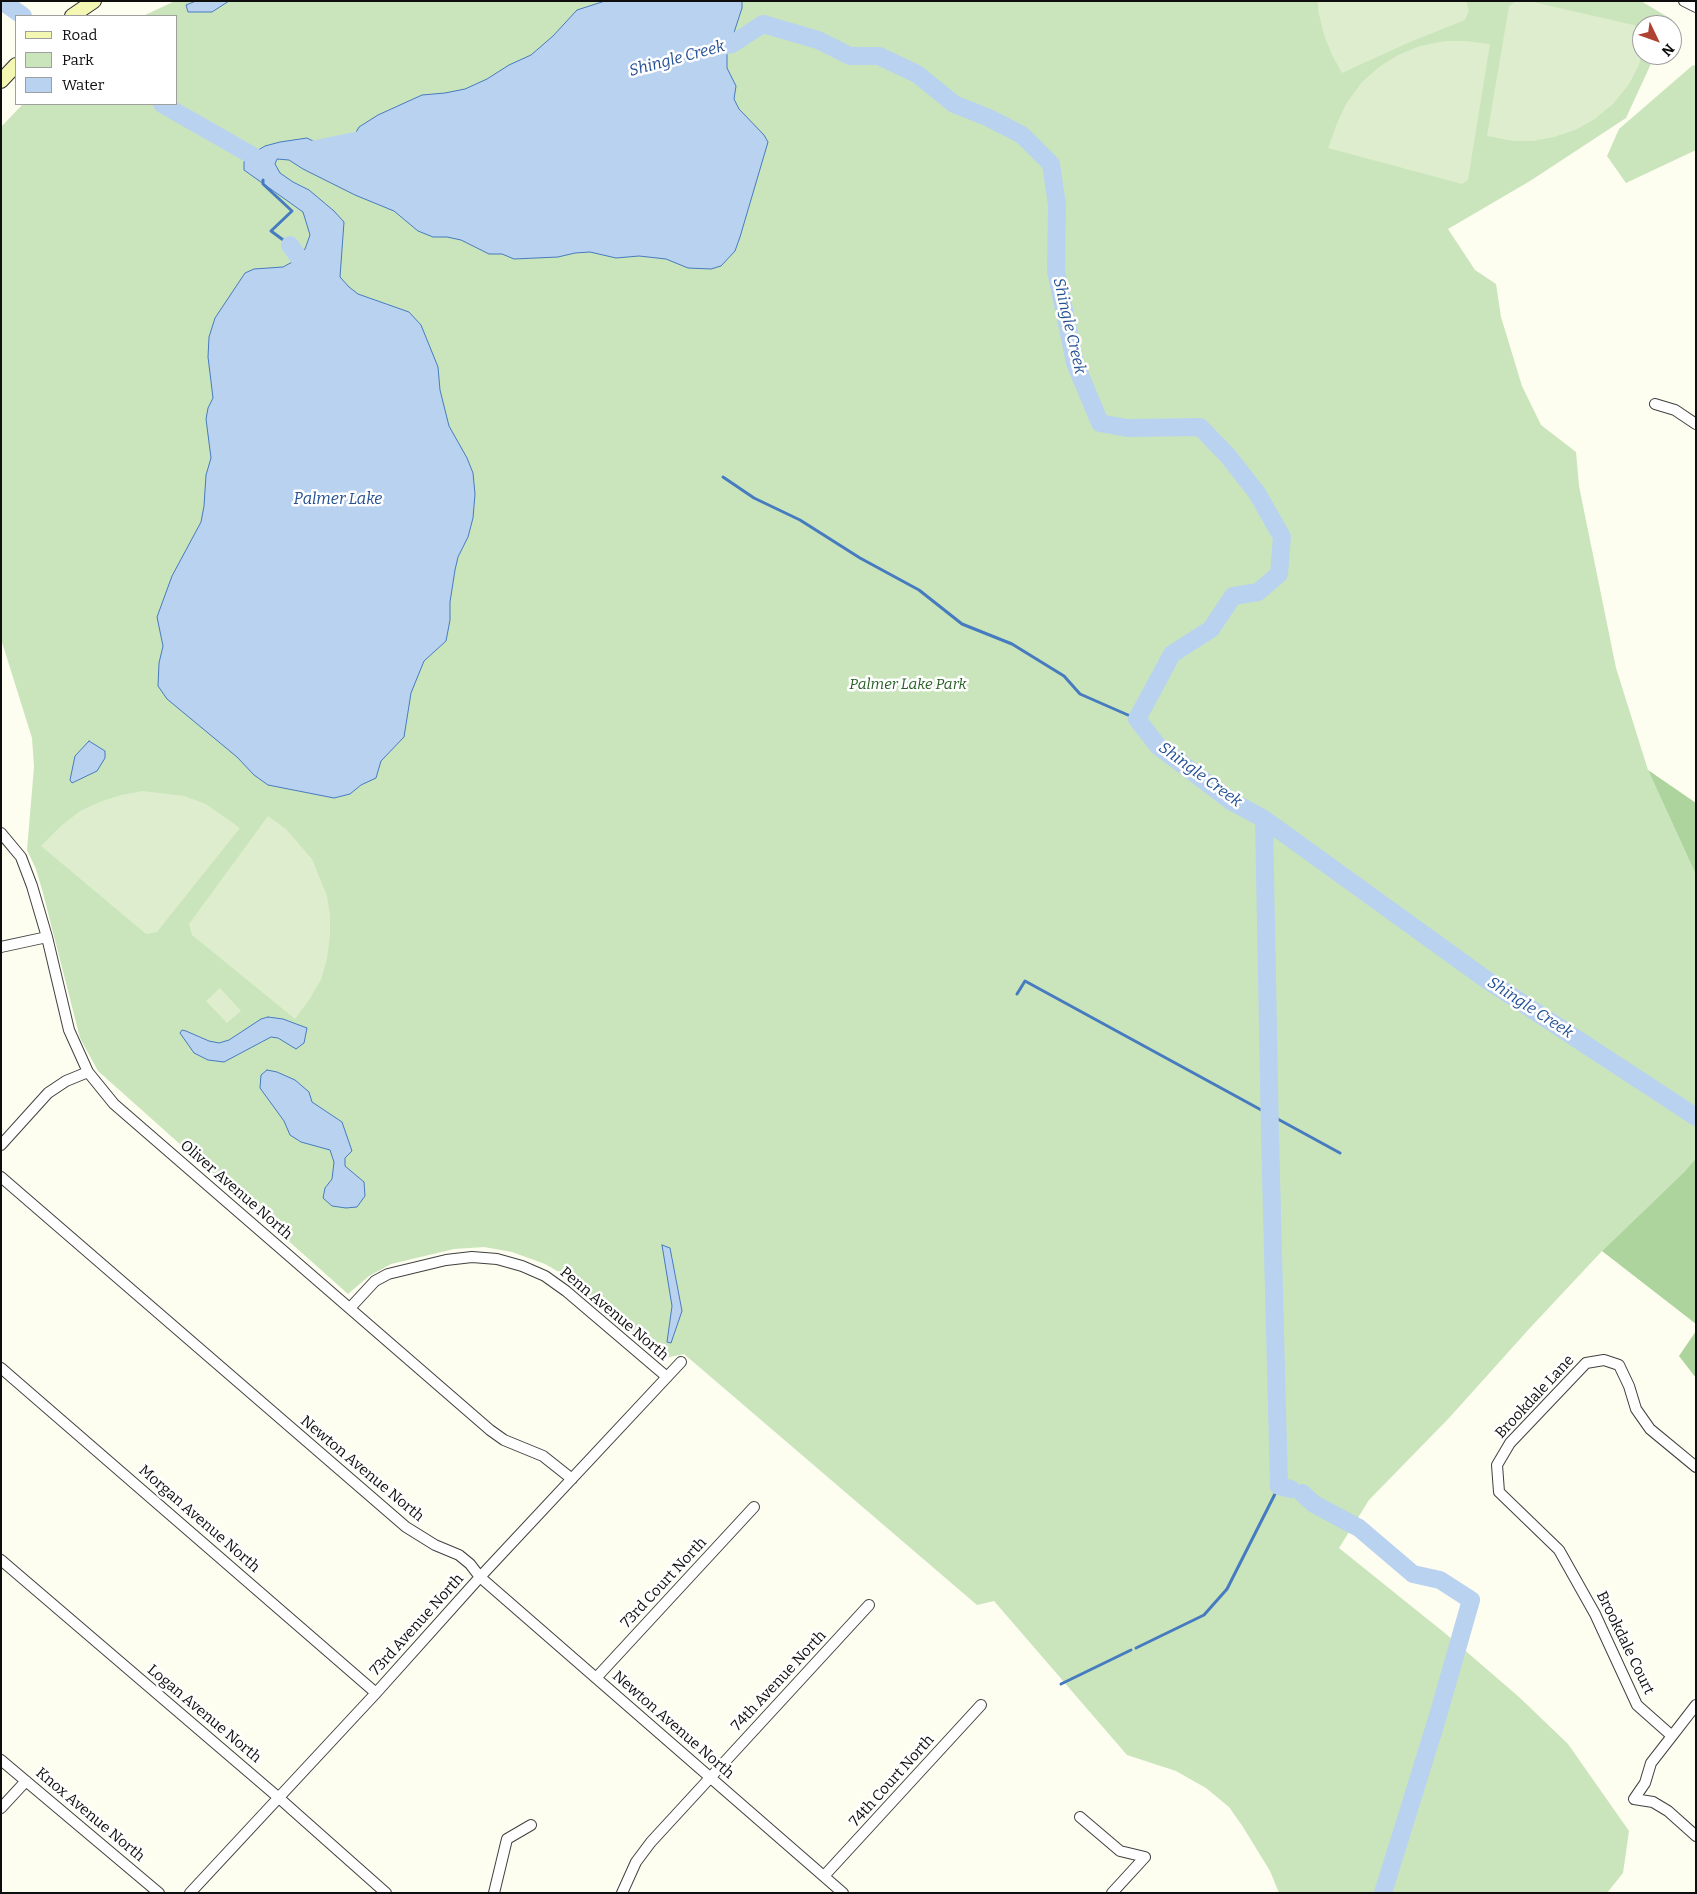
<!DOCTYPE html>
<html>
<head>
<meta charset="utf-8">
<style>
  body { margin:0 }
  #map { position:relative; width:1697px; height:1894px; overflow:hidden; background:#fdfdf0; font-family:Bitter,serif }
  canvas { display:block }
  .frame { position:absolute; inset:0; border:2px solid #0e0e0e; pointer-events:none }
  .legend { position:absolute; left:15px; top:15px; width:162px; height:90px; box-sizing:border-box; background:#fff; border:1px solid #9f9f9f; margin:0; padding:6px 9px; list-style:none; font-size:15px; color:#0e0e0e }
  .legend li { display:flex; align-items:center; gap:10px; height:25px }
  .legend b { width:25px; border:1px solid #9f9f9f }
  .north { position:absolute; left:1632px; top:15px; width:50px; height:50px; box-sizing:border-box; background:#fff; border:1px solid #9f9f9f; border-radius:50%; rotate:132deg; font-size:14px; font-weight:700; line-height:20px; text-align:center; color:#0e0e0e }
  .north::after { content:''; display:block; margin:auto; width:18px; height:22px; background:#b04233; clip-path:polygon(50% 0,100% 100%,50% 72%,0 100%) }
</style>
</head>
<body>
<div id="map">
<canvas width="1697" height="1894"></canvas>
<div class="frame"></div>
<ul class="legend">
<li><b style="height:6px;background:#f3f7b1"></b>Road</li>
<li><b style="height:14px;background:#cae5bc"></b>Park</li>
<li><b style="height:14px;background:#b9d2f0"></b>Water</li>
</ul>
<div class="north">N</div>
</div>
<script>
const ctx = document.querySelector('canvas').getContext('2d');
ctx.lineJoin = 'round';
function fill(path, color) { ctx.fillStyle = color; ctx.fill(path, 'evenodd'); }
const poly = rows => new Path2D(rows.map(r => 'M' + r).join(''));
function trace(path, color, width, dash) { ctx.strokeStyle = color; ctx.lineWidth = width; ctx.lineCap = dash ? 'butt' : 'round'; ctx.setLineDash(dash || []); ctx.stroke(path); }
function write(font, color, halo, rows, align = 'center') {
  ctx.font = font + ' Bitter,serif'; ctx.lineWidth = 5; ctx.setLineDash([]); ctx.textBaseline = 'middle'; ctx.strokeStyle = halo; ctx.fillStyle = color; for (const [text, x, y, turn = 0] of rows) {
    ctx.save(); ctx.translate(x, y); ctx.rotate((+turn || 0) * Math.PI / 180); ctx.textAlign = isNaN(turn) ? turn : align; if (halo) ctx.strokeText(text, 0, 0); ctx.fillText(text, 0, 0); ctx.restore();
  }
}
const green = poly([
  [175,1,1641,1,1671,19,1669,25,1642,25,1642,55,1655,55,1626,118,1530,181,1448,229,1475,270,1496,284,1501,317,1522,386,1541,425,1576,452,1579,486,1616,668,1648,770,1696,875,1696,1158,1685,1171,1602,1251,1529,1329,1449,1418,1369,1500,1339,1548,1446,1634,1519,1697,1568,1744,1629,1831,1623,1873,1607,1893,1279,1893,1270,1871,1243,1827,1229,1807,1206,1788,1176,1771,1127,1755,994,1601,977,1605,684,1354,660,1359,559,1272,545,1264,512,1252,484,1247,454,1249,391,1264,369,1276,348,1294,98,1071,80,1038,43,893,36,869,27,850,34,767,32,738,1,639,1,127,23,104,176,104,176,16,143,16],
  [1693,65,1696,66,1696,150,1626,183,1607,156,1619,129]
]);
const forest = poly([
  [1648,770,1696,803,1696,875],
  [1696,1158,1696,1324,1602,1251,1685,1171],
  [1696,1331,1696,1378,1679,1356]
]);
const pitch = poly([
  [1318,1,1466,1,1469,11,1465,20,1410,42,1342,73,1332,55,1324,35,1318,10],
  [1516,1,1529,1,1642,27,1642,55,1638,67,1629,84,1614,103,1595,119,1575,130,1554,137,1533,141,1513,141,1487,136,1509,6],
  [1445,41,1466,41,1490,44,1468,180,1462,184,1328,148,1337,123,1346,104,1362,82,1379,67,1398,55,1420,46],
  [143,791,184,796,206,804,240,828,157,932,146,934,41,846,62,825,80,811,102,801,121,795],
  [268,816,286,829,312,859,327,896,330,915,330,935,327,959,321,980,309,1000,295,1019,192,935,189,924],
  [220,988,241,1011,227,1023,206,1001]
]);
const water = poly([
  [196,1,229,1,212,12,188,12,186,5,196,1],
  [605,1,742,1,742,8,727,54,727,68,736,86,734,99,739,109,764,135,768,142,740,237,735,251,721,266,711,269,688,268,666,259,639,256,616,258,590,252,575,253,558,257,514,259,502,254,489,254,461,240,447,237,433,237,418,231,394,211,355,195,303,169,289,160,277,159,275,164,280,173,293,182,309,190,334,211,344,222,340,277,349,287,358,294,409,312,421,325,438,367,440,390,449,426,467,458,473,473,475,494,473,518,468,537,458,557,455,570,450,602,450,620,446,641,424,661,411,693,404,737,381,761,376,778,361,785,350,794,334,798,268,785,254,775,237,757,167,699,158,686,159,663,163,646,157,617,172,576,201,522,204,506,206,475,211,458,206,419,208,408,213,398,208,357,209,337,215,318,245,273,254,269,283,267,296,260,305,249,310,235,303,212,244,170,244,162,250,155,265,146,280,142,307,138,325,147,345,146,354,136,359,127,378,115,422,95,445,93,465,89,487,79,509,65,531,55,553,36,577,10,605,1],
  [89,741,105,751,105,758,97,771,72,783,70,780,75,756,89,741],
  [268,1017,283,1019,307,1028,304,1043,296,1049,278,1038,271,1037,224,1062,208,1060,194,1053,180,1033,182,1030,186,1031,209,1041,219,1043,229,1040,261,1019,268,1017],
  [267,1070,277,1072,295,1080,309,1092,312,1102,342,1122,352,1151,345,1158,345,1166,364,1182,365,1196,357,1207,346,1208,332,1206,323,1198,325,1188,332,1179,334,1162,330,1150,301,1142,290,1135,284,1121,260,1088,261,1075,267,1070],
  [662,1245,670,1248,682,1311,671,1343,667,1342,672,1306,662,1245]
]);
const stream = poly([
  [263,180,263,184,292,211,271,231,290,245],
  [723,477,754,498,800,520,860,558,919,590,962,624,1012,644,1064,676,1080,694,1137,719],
  [1017,994,1025,981,1340,1153],
  [1136,1648,1204,1615,1227,1589,1279,1486],
  [1061,1684,1131,1650]
]);
const river = poly([
  [2,1,23,16],
  [707,50,732,44,763,24,818,40,850,56,879,56,917,74,954,104,989,118,1022,135,1051,164,1057,205,1056,271,1075,363,1100,423,1127,428,1200,427,1228,456,1257,493,1282,537,1279,574,1258,592,1233,596,1211,629,1172,654,1137,719,1158,746,1231,801,1264,819,1484,978,1696,1117],
  [162,104,260,160],
  [311,150,370,138],
  [290,245,308,271,309,277],
  [1264,819,1270,1136,1279,1486,1291,1489],
  [1302,1493,1314,1504,1359,1528,1413,1574,1440,1580,1471,1600,1437,1719,1383,1893]
]);
const street = poly([
  [1684,1,1696,7],
  [1655,404,1675,410,1696,424],
  [1,833,21,857,32,886,47,937,69,1030,88,1072,114,1104,490,1430,504,1440,543,1456,572,1479],
  [1,947,47,937],
  [1,1145,48,1093,66,1081,88,1072],
  [1,1177,406,1527,435,1545,459,1555,470,1564,480,1577,843,1893],
  [350,1308,375,1281,388,1274,446,1260,472,1257,497,1259,522,1266,545,1276,566,1291,667,1377],
  [1,1368,376,1693],
  [1696,1467,1650,1429,1636,1409,1629,1386,1619,1365,1604,1360,1586,1363,1510,1443,1497,1465,1499,1492,1559,1550,1595,1614,1637,1705,1672,1736,1651,1763,1645,1783,1634,1799,1653,1802,1668,1811,1696,1836],
  [1,1560,279,1798,386,1893],
  [596,1678,754,1507],
  [1672,1736,1696,1705],
  [1,1760,159,1893],
  [1,1808,26,1781],
  [1080,1817,1120,1851,1145,1857,1112,1893],
  [824,1876,981,1705],
  [190,1893,376,1693,480,1577,681,1362],
  [494,1893,507,1839,531,1825],
  [622,1893,636,1862,651,1842,869,1605]
]);
const secondary = poly([
  [72,16,94,1],
  [1,81,16,65]
]);
const parkNames = [
  ["Palmer Lake Park",908,685]
];
const streetNames = [
  ["Oliver Avenue North",236,1190,41],
  ["Penn Avenue North",614,1314,40],
  ["Brookdale Lane",1535,1397,-47],
  ["Newton Avenue North",362,1469,40],
  ["Morgan Avenue North",199,1519,41],
  ["73rd Court North",664,1583,-47],
  ["73rd Avenue North",417,1625,-48],
  ["Brookdale Court",1625,1643,64],
  ["74th Avenue North",779,1681,-47],
  ["Logan Avenue North",204,1714,40],
  ["Newton Avenue North",673,1725,41],
  ["74th Court North",892,1781,-48],
  ["Knox Avenue North",90,1815,40]
];
const waterNames = [
  ["Shingle Creek",677,59,-15],
  ["Shingle Creek",1069,326,77],
  ["Palmer Lake",338,500],
  ["Shingle Creek",1200,775,36],
  ["Shingle Creek",1530,1008,33]
];
fill(green, '#cae5bc');
fill(forest, '#add49d');
fill(pitch, '#ddedcd');
fill(water, '#b9d2f0');
trace(water, '#477bc0', 1);
trace(stream, '#477bc0', 3);
trace(river, '#b9d2f0', 18);
trace(street, '#414141', 12);
trace(secondary, '#303030', 16);
trace(street, '#fff', 10);
trace(secondary, '#f3f7b1', 14);
write('italic 15px', '#265f24', '#fff', parkNames);
write('15px', '#0e0e0e', '#fff', streetNames);
write('italic 16px', '#234f93', '#fff', waterNames);
</script>
</body>
</html>
